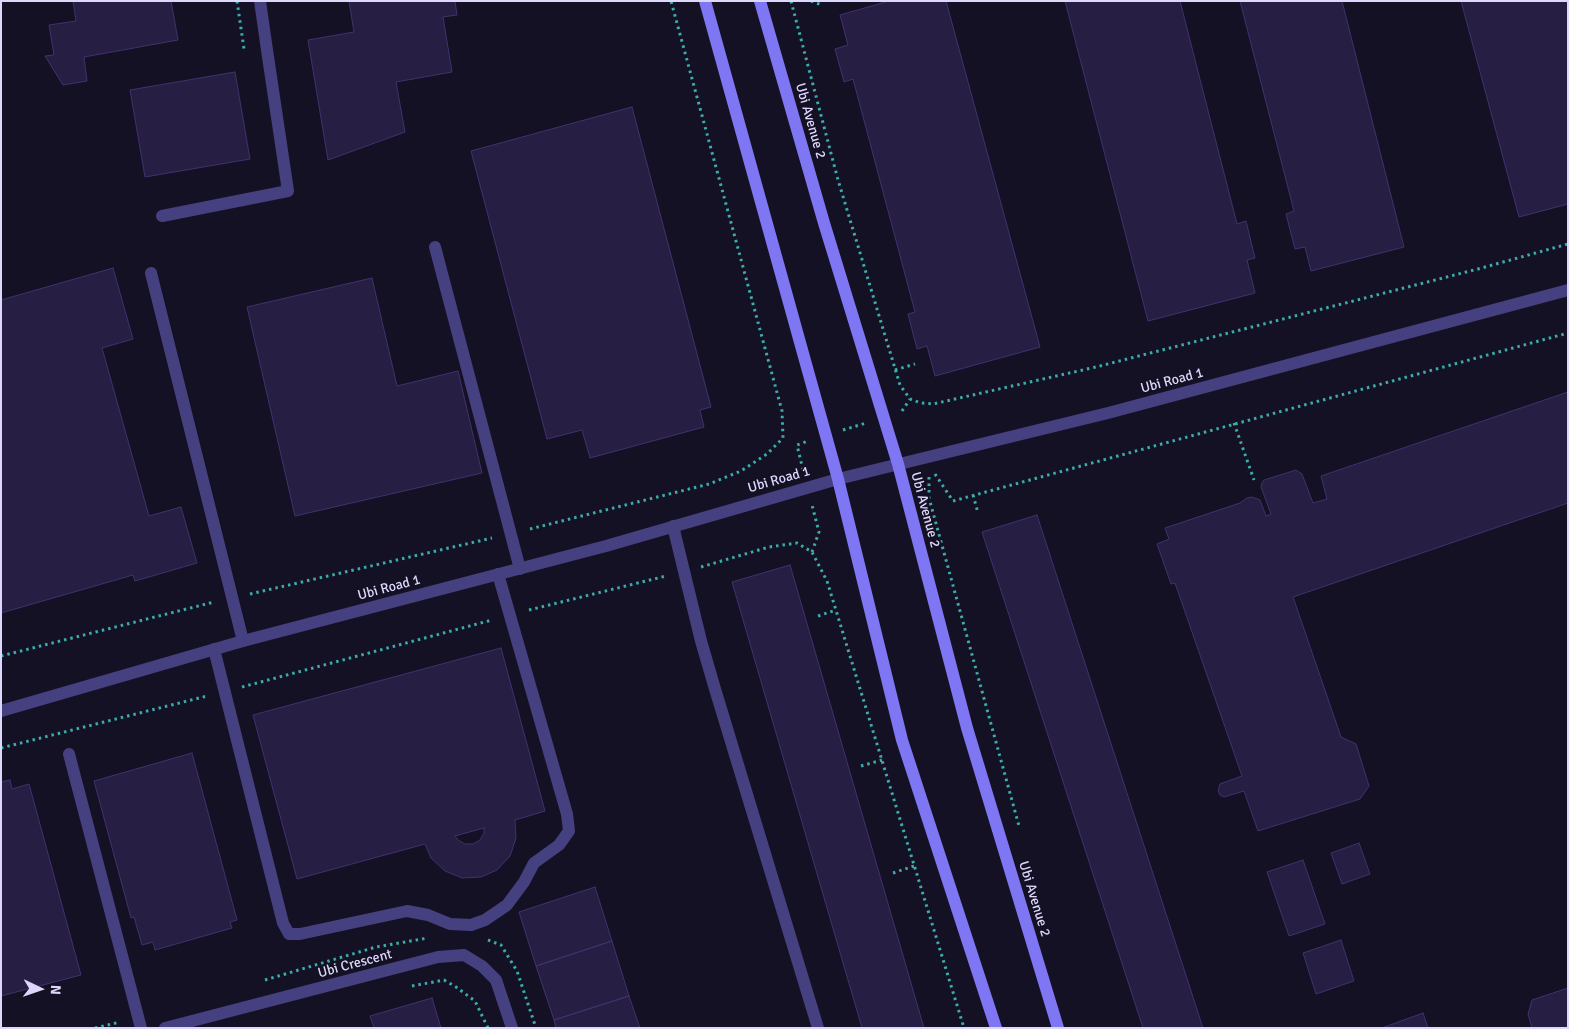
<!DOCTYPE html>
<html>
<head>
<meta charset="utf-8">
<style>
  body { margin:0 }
  #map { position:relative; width:1569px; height:1029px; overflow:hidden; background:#151124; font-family:Signika,sans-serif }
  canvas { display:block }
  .frame { position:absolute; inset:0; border:2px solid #ddd7fc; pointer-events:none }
  .north { position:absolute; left:15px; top:964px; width:50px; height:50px; -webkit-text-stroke:4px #151124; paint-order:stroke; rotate:93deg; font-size:14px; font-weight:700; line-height:20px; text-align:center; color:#ddd7fc }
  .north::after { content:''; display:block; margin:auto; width:18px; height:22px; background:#ddd7fc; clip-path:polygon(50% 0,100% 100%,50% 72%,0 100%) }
</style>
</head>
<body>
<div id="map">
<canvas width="1569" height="1029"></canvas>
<div class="frame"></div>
<div class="north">N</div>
</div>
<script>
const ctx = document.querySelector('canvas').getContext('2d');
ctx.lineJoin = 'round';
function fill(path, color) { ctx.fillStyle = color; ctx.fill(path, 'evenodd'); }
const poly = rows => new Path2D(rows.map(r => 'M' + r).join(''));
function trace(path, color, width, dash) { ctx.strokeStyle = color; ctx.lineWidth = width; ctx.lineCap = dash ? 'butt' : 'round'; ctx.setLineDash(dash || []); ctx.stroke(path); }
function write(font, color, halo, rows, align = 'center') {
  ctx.font = font + ' Signika,sans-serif'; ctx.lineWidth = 4; ctx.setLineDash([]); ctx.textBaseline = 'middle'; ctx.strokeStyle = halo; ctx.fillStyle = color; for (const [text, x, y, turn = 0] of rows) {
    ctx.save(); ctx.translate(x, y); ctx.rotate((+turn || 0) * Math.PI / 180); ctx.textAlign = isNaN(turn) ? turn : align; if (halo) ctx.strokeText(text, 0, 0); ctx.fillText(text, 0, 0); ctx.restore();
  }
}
const building = poly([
  [73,1,171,1,178,40,84,57,87,81,63,85,45,56,54,55,49,25,76,21,73,1],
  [349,1,455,1,457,15,443,17,452,72,396,82,405,132,328,160,308,40,354,32,349,1],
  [889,1,946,1,1040,347,935,376,927,346,917,349,908,314,915,312,853,79,844,82,835,49,848,45,840,15,889,1],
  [1065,1,1180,1,1237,224,1246,221,1255,258,1247,260,1255,293,1148,321,1065,1],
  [1240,1,1342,1,1404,247,1311,271,1305,247,1295,249,1286,214,1294,211,1240,1],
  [1461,1,1568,1,1568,204,1519,217,1461,1],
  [235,72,250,159,145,177,130,90,235,72],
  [632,107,711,407,700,410,704,427,590,458,582,430,547,439,471,151,632,107],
  [113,268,133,339,102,348,149,516,181,507,197,563,135,581,133,575,1,613,1,300,113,268],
  [372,278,397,386,458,371,482,473,295,516,247,307,372,278],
  [1568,392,1568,503,1293,597,1341,737,1356,744,1369,786,1360,799,1258,831,1244,791,1224,797,1220,795,1218,791,1220,784,1242,776,1175,583,1171,584,1157,544,1169,539,1165,528,1240,503,1247,498,1252,497,1260,500,1266,516,1271,514,1261,487,1262,483,1264,480,1296,470,1302,474,1313,503,1327,499,1321,476,1568,392],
  [1037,515,1203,1028,1143,1028,982,532,1037,515],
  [790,565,924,1028,862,1028,732,582,790,565],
  [501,648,545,811,515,820,516,838,510,856,497,870,481,877,462,878,445,871,431,858,425,844,297,879,253,715,501,648],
  [484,828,484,833,480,840,473,844,465,844,458,840,455,836,484,828],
  [192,753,237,920,230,922,232,928,155,950,153,942,142,945,134,917,131,918,94,781,192,753],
  [10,780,12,789,29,784,81,975,1,996,1,782,10,780],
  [1359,843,1370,874,1342,884,1331,853,1359,843],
  [1303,860,1325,924,1289,936,1267,872,1303,860],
  [595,887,612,941,536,966,519,912,595,887],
  [1341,940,1354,981,1316,994,1303,953,1341,940],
  [612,941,629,996,554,1020,536,966,612,941],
  [1568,988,1568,1028,1532,1028,1528,1014,1532,1000,1568,988],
  [629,996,640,1028,556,1028,554,1020,629,996],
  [432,998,441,1028,374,1028,370,1016,432,998],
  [1423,1013,1428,1028,1382,1028,1423,1013]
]);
const path = poly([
  [237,1,244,49,247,49],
  [791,1,838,180,900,385,910,399,921,403,933,404,1096,367,1478,269,1568,244],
  [811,1,822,5],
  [895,370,915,364],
  [902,411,910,399],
  [1234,423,1254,480],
  [843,430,866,423],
  [803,470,797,445,808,441],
  [935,474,953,501,1568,333],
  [929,477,929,498,1019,826],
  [973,495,978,513],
  [530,529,709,484,741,471,767,454,783,438,782,411,671,1],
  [812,552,819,532,812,505],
  [701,567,769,547,797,543,812,552,827,581,964,1028],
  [250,594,492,538],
  [529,610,666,576],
  [818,616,836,610],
  [1,656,214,602],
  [242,687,492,620],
  [1,748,207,696],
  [861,766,882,760],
  [893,873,914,866],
  [488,940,501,945,517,971,536,1028],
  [265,980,376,947,428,938],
  [412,986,444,980,456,987,475,1001,488,1028],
  [95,1028,120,1022]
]);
const service = poly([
  [162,216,288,191,267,50],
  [435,247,520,569],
  [151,273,243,641],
  [673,526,701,641,715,689,818,1028],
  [214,649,283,923,289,934,300,934,407,911,428,915,450,924,471,925,485,920,507,905,524,882,534,863,559,845,569,831,567,814,498,574],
  [69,754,141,1028]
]);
const minor = poly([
  [260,1,267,50],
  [1,711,243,641,606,546,838,479],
  [165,1028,438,957,464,955,482,966,496,980,512,1028]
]);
const tertiary = poly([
  [838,479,1108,413,1568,290]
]);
const secondary = poly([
  [705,1,838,479,902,740,996,1028],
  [760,1,824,223,898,464,967,728,1058,1028]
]);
const streetNames = [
  ["Ubi Avenue 2",810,121,74],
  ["Ubi Road 1",1172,381,-15],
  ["Ubi Road 1",779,480,-16],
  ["Ubi Avenue 2",925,510,75],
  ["Ubi Road 1",389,588,-15],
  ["Ubi Avenue 2",1034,899,73],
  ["Ubi Crescent",355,964,-15]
];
fill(building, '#271e43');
trace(building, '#41326d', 1);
trace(path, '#3aadab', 3, [2.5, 4]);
trace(service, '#45407f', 12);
trace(minor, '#45407f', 12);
trace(tertiary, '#45407f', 12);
trace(secondary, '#7f76f3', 12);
write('14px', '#ddd7fc', '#151124', streetNames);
</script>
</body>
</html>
